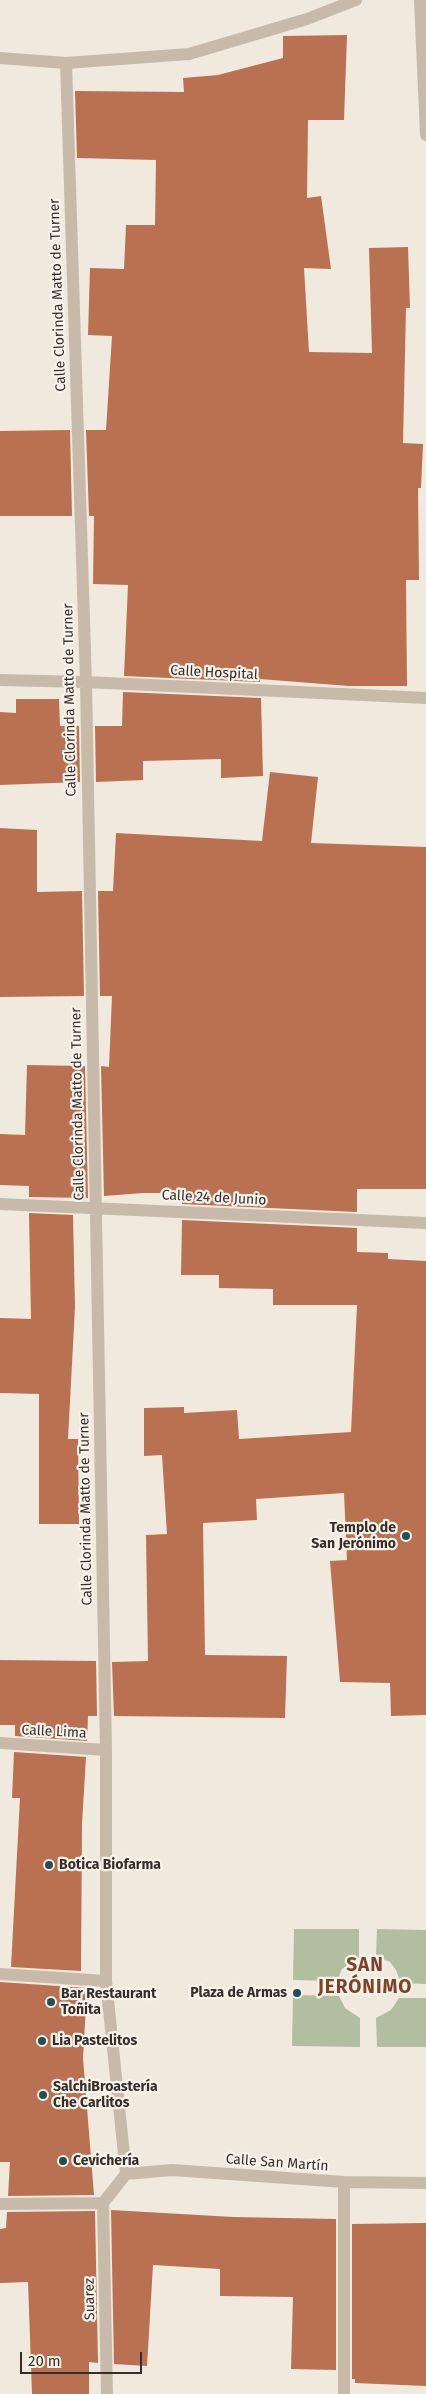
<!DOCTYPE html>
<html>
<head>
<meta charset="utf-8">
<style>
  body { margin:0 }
  #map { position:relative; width:426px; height:2394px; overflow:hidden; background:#f0e9de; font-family:"Fira Sans",sans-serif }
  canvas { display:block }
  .scale { position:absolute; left:20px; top:2352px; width:122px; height:22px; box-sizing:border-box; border:2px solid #362e2a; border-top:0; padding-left:6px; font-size:15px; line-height:18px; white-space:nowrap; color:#362e2a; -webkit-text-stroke:4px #f8f3ea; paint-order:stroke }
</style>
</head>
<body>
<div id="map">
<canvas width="426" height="2394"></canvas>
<div class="scale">20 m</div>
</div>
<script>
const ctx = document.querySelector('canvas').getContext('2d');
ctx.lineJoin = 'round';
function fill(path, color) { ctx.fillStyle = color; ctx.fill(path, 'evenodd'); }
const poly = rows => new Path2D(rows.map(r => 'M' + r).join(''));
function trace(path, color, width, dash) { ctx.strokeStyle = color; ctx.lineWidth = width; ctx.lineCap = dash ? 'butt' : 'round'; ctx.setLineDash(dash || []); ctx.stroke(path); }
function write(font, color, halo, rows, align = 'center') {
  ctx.font = font + ' "Fira Sans",sans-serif'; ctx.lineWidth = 4.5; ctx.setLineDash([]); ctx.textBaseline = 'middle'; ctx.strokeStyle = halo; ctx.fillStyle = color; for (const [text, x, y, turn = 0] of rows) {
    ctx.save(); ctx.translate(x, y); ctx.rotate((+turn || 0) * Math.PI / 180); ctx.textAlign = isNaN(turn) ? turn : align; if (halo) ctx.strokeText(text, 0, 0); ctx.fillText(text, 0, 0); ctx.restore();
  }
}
const green = poly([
  [294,1929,359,1929,359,1957,342,1969,337,1981,293,1980],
  [377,1929,426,1930,426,1984,401,1983,396,1970,390,1962,376,1956],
  [293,1995,339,1996,345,2008,360,2018,360,2047,292,2046],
  [399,1998,426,1998,426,2047,377,2047,376,2018,391,2010]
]);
const building = poly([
  [347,35,344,120,308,120,307,198,321,196,331,269,304,268,309,352,372,353,369,248,408,247,410,308,406,308,403,443,423,444,421,488,418,488,419,580,406,580,407,686,349,686,260,679,260,682,124,676,128,585,93,584,94,516,89,516,86,430,106,430,112,336,88,335,90,268,124,269,126,225,155,225,156,160,77,158,75,91,184,92,183,78,218,75,283,58,283,36],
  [70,430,72,516,0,516,0,431],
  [123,692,261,698,263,776,221,778,221,759,143,761,143,780,96,782,95,726,122,726],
  [16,699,59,699,60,726,79,726,80,782,0,785,0,712,16,713],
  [270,772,318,777,311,843,426,847,426,1189,357,1189,357,1212,182,1204,182,1193,143,1193,104,1196,101,1066,109,1067,112,996,100,996,98,891,113,891,116,833,262,841],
  [0,828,37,830,37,892,82,891,84,996,0,997],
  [27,1065,85,1066,88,1198,29,1197,29,1186,0,1185,0,1134,25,1135],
  [29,1213,73,1215,75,1307,68,1439,78,1439,79,1524,39,1524,39,1394,0,1393,0,1318,31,1319],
  [182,1220,357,1228,357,1252,388,1253,388,1259,426,1261,426,1715,391,1716,390,1683,340,1682,330,1561,347,1560,344,1493,256,1499,257,1520,203,1523,205,1655,287,1656,285,1718,114,1716,112,1662,148,1661,146,1535,167,1534,162,1455,144,1456,144,1408,184,1407,184,1413,237,1410,239,1439,351,1432,357,1305,273,1305,273,1289,219,1288,219,1275,181,1275],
  [0,1660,96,1661,97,1716,88,1716,87,1741,15,1736,15,1725,0,1725],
  [14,1752,86,1757,82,1824,81,1971,11,1967,20,1798,12,1798],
  [0,1982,87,1988,83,2058,94,2195,8,2196,10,2162,0,2162],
  [111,2210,233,2217,336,2219,336,2370,291,2369,293,2297,220,2296,220,2269,153,2265,147,2366,114,2364],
  [95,2211,98,2363,89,2362,89,2394,32,2394,28,2282,0,2283,0,2229,6,2228,7,2212],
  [426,2223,426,2386,355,2383,355,2379,352,2379,352,2224]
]);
const minor = poly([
  [420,0,426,135],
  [0,58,66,63,189,54,307,19,356,0],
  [66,63,86,682,106,1750,106,1981,126,2174,103,2203],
  [0,680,86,682,426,698],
  [0,1204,426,1223],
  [0,1743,106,1750],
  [0,1974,106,1981],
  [126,2174,172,2170,344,2182,426,2183],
  [344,2182,344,2394],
  [103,2203,107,2394],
  [0,2204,103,2203]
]);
const markers = [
  [406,1536,5,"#234e53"],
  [49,1865,5,"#234e53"],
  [297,1993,5,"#234e53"],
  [51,2002,5,"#234e53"],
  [42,2041,5,"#234e53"],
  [43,2095,5,"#234e53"],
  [63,2161,5,"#234e53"]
];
const streetNames = [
  ["Calle Clorinda Matto de Turner",58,295,-92],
  ["Calle Hospital",214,673,3],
  ["Calle Clorinda Matto de Turner",70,700,-91],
  ["Calle Clorinda Matto de Turner",78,1104,-91],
  ["Calle 24 de Junio",214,1198,3],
  ["Calle Clorinda Matto de Turner",86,1509,-91],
  ["Calle Lima",54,1732,3],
  ["Calle San Martín",277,2163,4],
  ["Suarez",90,2299,-91]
];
const poiNames = [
  ["Templo de",396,1528,"right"],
  ["San Jerónimo",396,1544,"right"],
  ["Botica Biofarma",59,1865],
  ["Plaza de Armas",287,1993,"right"],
  ["Bar Restaurant",61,1994],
  ["Toñita",61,2010],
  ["Lia Pastelitos",52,2041],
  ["SalchiBroastería",53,2087],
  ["Che Carlitos",53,2103],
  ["Cevichería",73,2161]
];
const districtNames = [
  ["SAN",365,1966],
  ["JERÓNIMO",365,1988]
];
fill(green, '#b2bea0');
fill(building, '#ba7152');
trace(minor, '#c7baab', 12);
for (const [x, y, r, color] of markers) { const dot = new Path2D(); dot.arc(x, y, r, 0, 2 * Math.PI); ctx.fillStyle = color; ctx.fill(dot); trace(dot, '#f8f3ea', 2); }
write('14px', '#362e2a', '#f8f3ea', streetNames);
write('bold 14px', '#362e2a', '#f8f3ea', poiNames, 'left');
ctx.letterSpacing = '1px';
write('bold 19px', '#7d432a', '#f8f3ea', districtNames);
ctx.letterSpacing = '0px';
</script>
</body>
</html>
